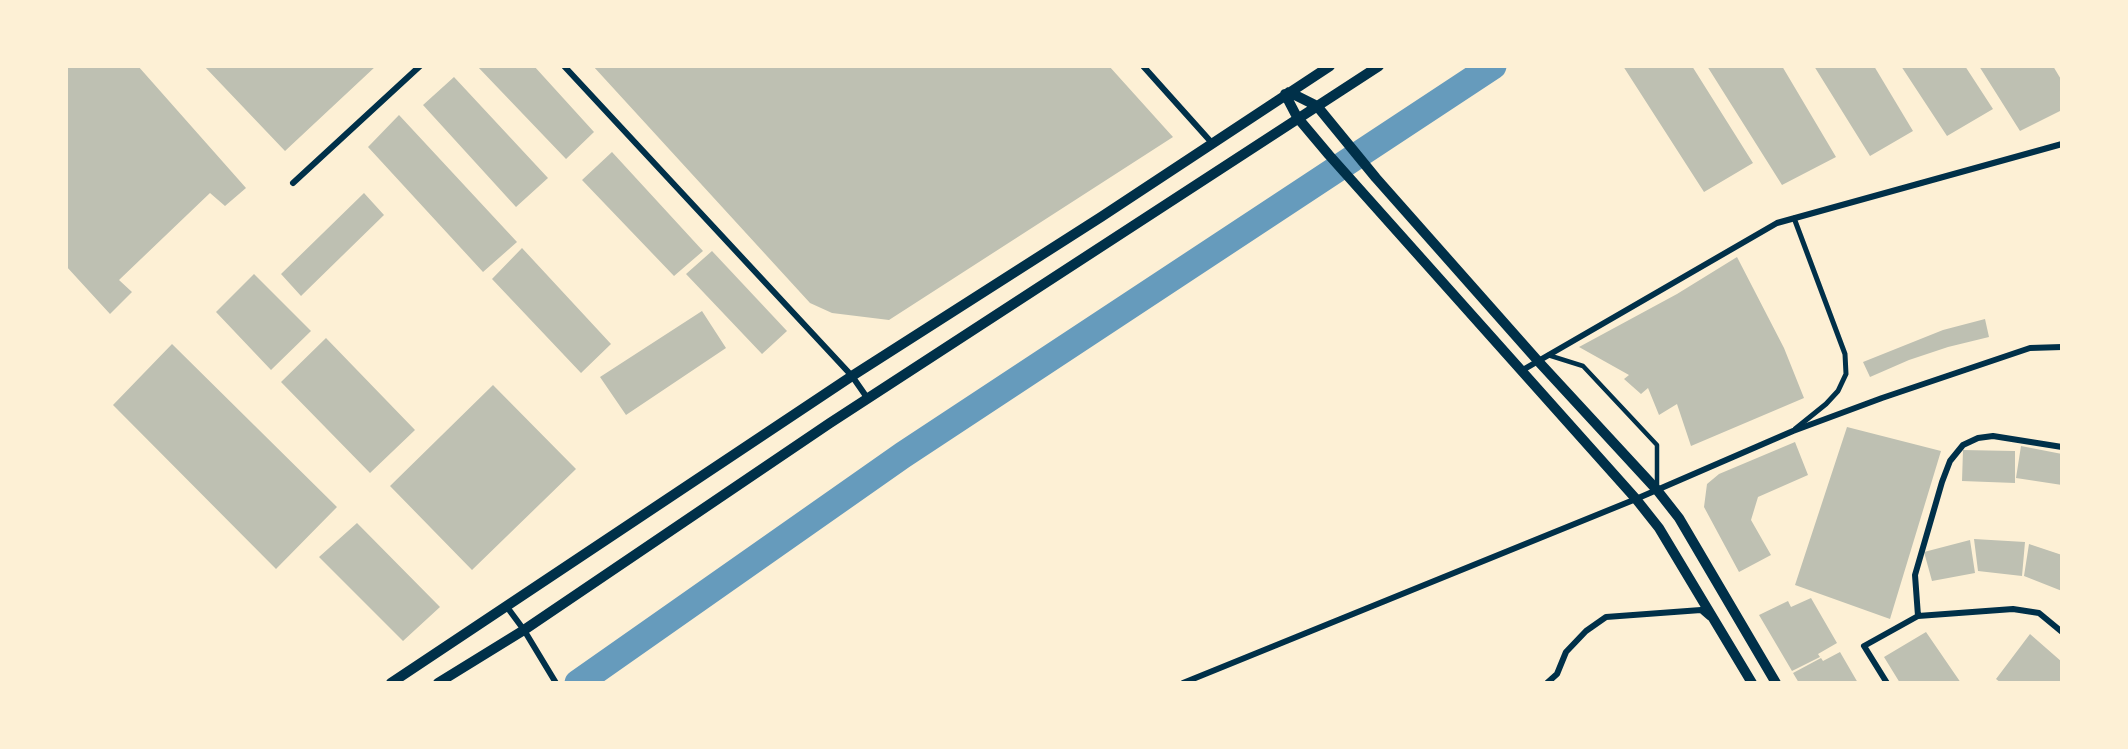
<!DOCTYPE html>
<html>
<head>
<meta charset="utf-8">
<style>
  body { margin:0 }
  #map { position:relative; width:2128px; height:749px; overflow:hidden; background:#fdf0d5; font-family:Overpass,sans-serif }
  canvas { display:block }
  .frame { position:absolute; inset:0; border:68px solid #fdf0d5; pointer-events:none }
</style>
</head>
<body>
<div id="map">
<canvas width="2128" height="749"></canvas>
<div class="frame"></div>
</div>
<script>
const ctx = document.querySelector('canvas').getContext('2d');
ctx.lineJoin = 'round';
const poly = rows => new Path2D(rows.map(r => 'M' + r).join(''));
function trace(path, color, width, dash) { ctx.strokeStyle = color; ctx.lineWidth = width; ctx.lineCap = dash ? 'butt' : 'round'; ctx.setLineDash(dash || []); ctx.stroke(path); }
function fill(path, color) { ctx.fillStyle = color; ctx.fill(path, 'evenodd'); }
const river = poly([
  [578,683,903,455,1493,66]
]);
const building = poly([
  [66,66,138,66,246,188,225,206,210,193,119,280,132,292,110,314,66,266],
  [204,66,376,66,285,151],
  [477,66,534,66,594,132,566,159],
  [593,66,1109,66,1173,137,889,320,832,313,810,303],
  [1623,66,1692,66,1753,163,1704,192],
  [1707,66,1782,66,1836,157,1782,185],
  [1814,66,1874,66,1913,131,1870,156],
  [1901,66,1965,66,1993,109,1947,136],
  [1979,66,2053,66,2062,81,2062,110,2020,131],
  [454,77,548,178,516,207,423,105],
  [399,115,517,242,483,272,368,147],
  [612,152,703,251,674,276,582,180],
  [364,193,384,215,301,296,281,274],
  [522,248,611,344,581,373,492,279],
  [712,251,787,331,762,354,686,274],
  [1737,257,1784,348,1804,398,1691,446,1677,404,1659,415,1648,388,1641,394,1624,379,1629,375,1579,347,1677,294],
  [254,274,311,331,271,370,216,312],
  [702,311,726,348,626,415,600,377],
  [1985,319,1989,337,1948,347,1909,360,1870,377,1863,362,1943,330],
  [326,338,415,430,370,473,281,382],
  [172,344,337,507,276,569,113,405],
  [493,385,576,469,472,570,390,486],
  [1847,427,1941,451,1890,619,1795,585],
  [1795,442,1808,475,1758,497,1751,520,1771,555,1739,572,1704,507,1707,484,1719,474],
  [2021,446,2062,454,2062,485,2016,478],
  [1963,450,2015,451,2015,483,1962,481],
  [357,523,440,607,403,641,319,557],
  [1974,539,2025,542,2022,576,1978,571],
  [1970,540,1975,573,1932,581,1924,552],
  [2029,544,2062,555,2062,591,2024,576],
  [1811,598,1837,643,1818,654,1820,657,1792,671,1759,615,1788,601,1791,607],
  [1926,632,1961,683,1900,683,1884,657],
  [2030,634,2062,662,2062,679,2059,683,2001,683,1996,679],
  [1840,652,1858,683,1799,683,1793,673,1821,658,1823,661]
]);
const service = poly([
  [1548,355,1583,366,1657,445,1657,486]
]);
const pedestrian = poly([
  [1794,218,1845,354,1846,374,1838,391,1826,404,1795,429]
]);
const minor = poly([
  [564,66,852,376,868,399],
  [1143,66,1212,143],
  [293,183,420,66],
  [1521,371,1777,223,2062,144],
  [507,607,524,630,556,683],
  [1918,616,1915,575,1942,482,1950,461,1963,445,1978,438,1993,436,2062,447],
  [1183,683,1636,499,1793,431,1882,398,2030,348,2062,347],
  [1547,683,1557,674,1566,652,1586,631,1606,617,1701,610,1709,617],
  [1887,683,1864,646,1918,616,2013,609,2039,613,2062,632]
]);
const tertiary = poly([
  [1289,92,1317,106,1376,178,1538,361,1657,490,1679,518,1776,683],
  [1285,94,1297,117,1329,155,1636,499,1659,528,1752,683],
  [391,683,852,376,1101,217,1330,66],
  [438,683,524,630,830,423,1379,66]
]);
trace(river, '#669bbc', 27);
fill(building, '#bec0b2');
trace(service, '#003049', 4.5);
trace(pedestrian, '#003049', 5);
trace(minor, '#003049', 6);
trace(tertiary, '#003049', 10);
</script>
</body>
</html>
